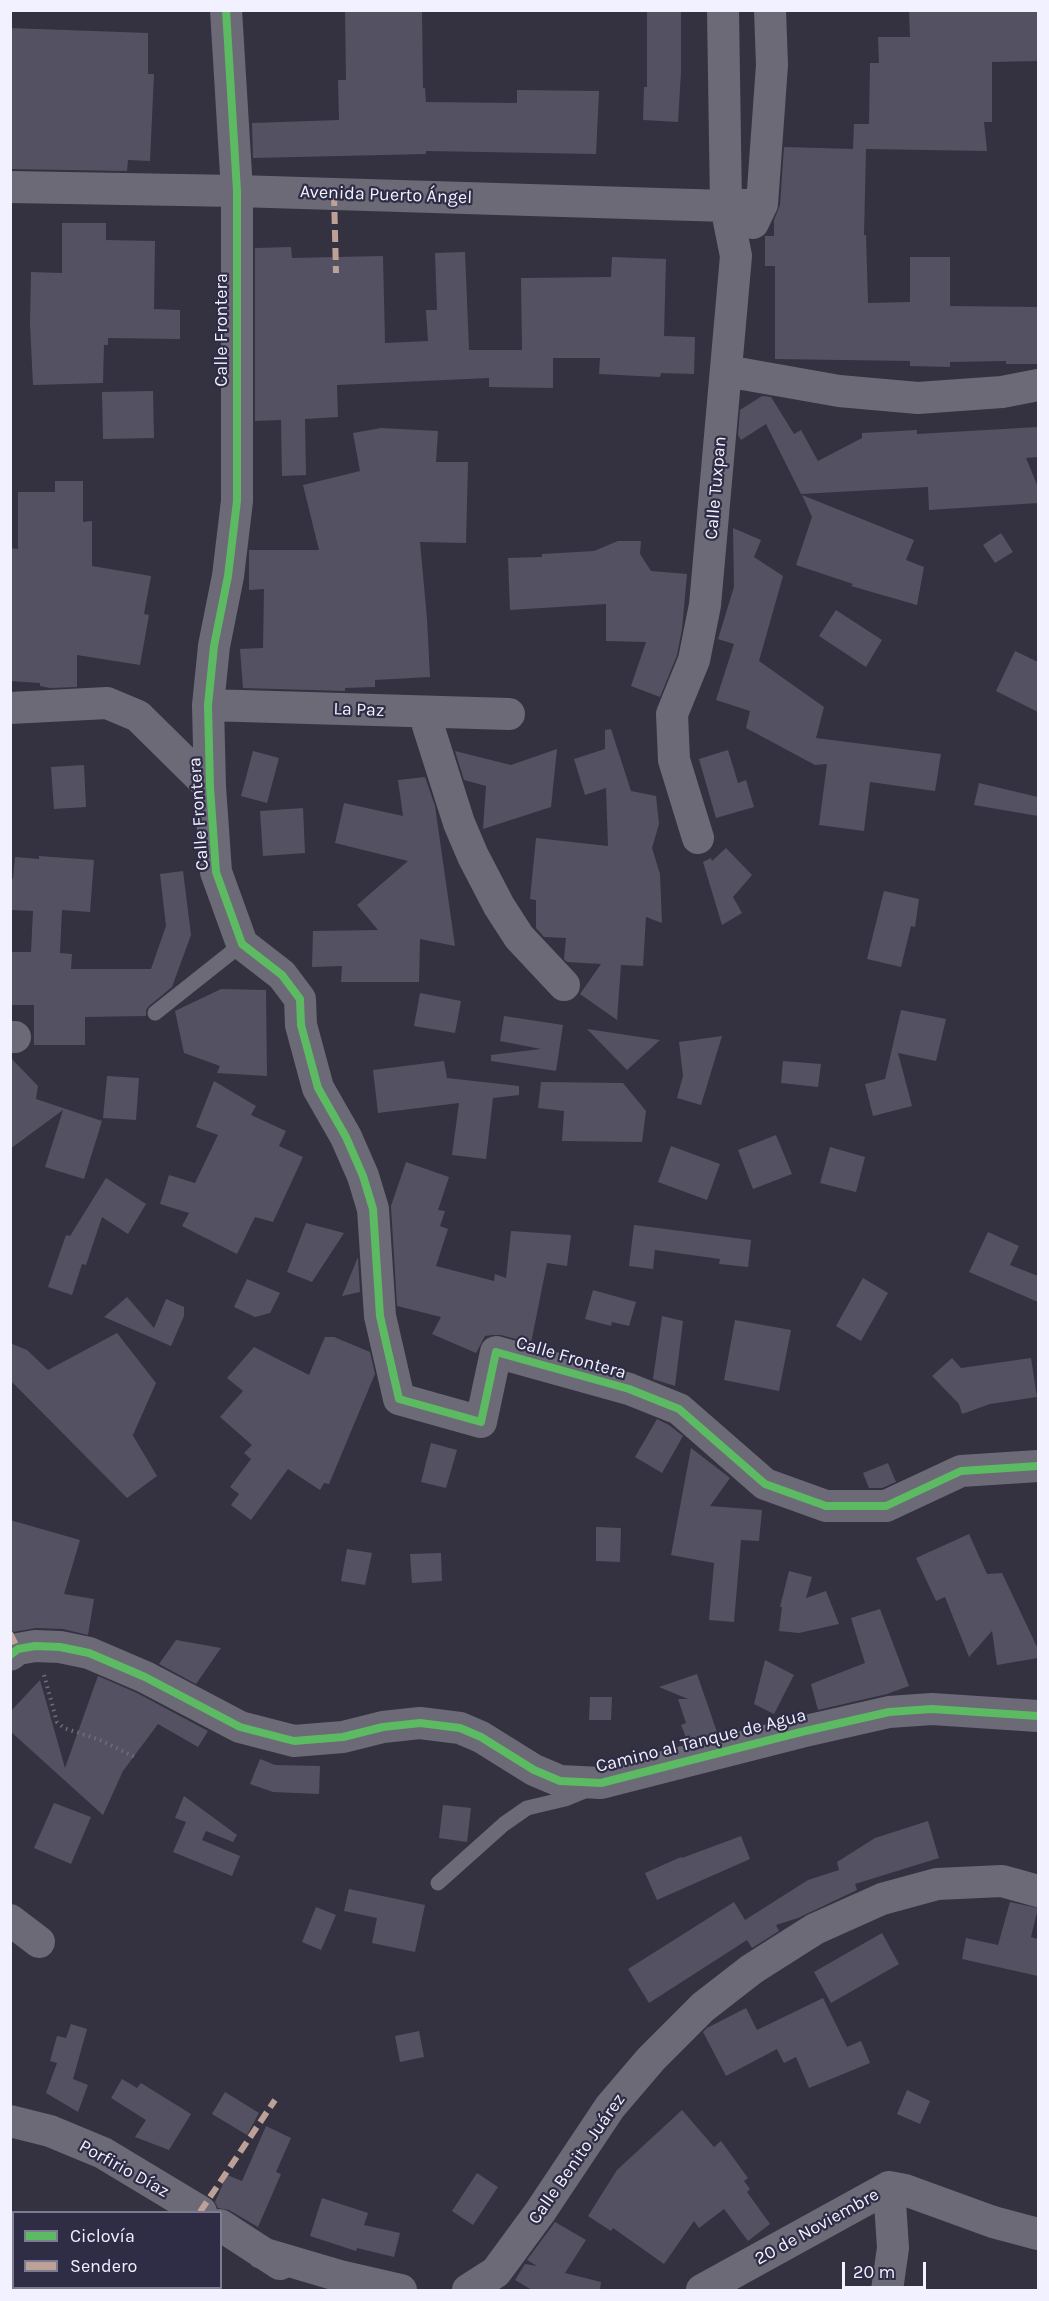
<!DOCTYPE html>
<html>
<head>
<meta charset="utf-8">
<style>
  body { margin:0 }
  #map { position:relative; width:1049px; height:2301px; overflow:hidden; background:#343240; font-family:Karla,sans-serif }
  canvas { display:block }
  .frame { position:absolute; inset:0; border:12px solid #f2f1ff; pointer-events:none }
  .legend { position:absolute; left:12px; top:2211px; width:210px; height:78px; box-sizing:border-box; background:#2f2c46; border:2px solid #7d7b90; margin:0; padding:8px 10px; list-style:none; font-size:18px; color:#f2f1ff }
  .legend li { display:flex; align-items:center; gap:12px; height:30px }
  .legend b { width:30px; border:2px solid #7d7b90 }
  .scale { position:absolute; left:842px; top:2262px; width:84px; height:27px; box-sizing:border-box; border:3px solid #f2f1ff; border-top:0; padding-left:8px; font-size:18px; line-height:21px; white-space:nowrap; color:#f2f1ff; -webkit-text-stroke:4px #2f2c46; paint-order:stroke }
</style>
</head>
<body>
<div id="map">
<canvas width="1049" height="2301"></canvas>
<div class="frame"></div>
<ul class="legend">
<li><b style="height:8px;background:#5cba63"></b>Ciclovía</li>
<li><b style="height:8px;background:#bda197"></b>Sendero</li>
</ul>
<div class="scale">20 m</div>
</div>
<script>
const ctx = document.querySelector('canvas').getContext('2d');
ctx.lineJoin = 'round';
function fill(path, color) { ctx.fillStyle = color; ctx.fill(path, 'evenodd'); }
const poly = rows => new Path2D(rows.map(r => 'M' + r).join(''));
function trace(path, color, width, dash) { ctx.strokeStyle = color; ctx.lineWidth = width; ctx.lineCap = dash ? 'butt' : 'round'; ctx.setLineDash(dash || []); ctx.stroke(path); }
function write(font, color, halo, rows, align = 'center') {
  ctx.font = font + ' Karla,sans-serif'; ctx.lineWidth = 4.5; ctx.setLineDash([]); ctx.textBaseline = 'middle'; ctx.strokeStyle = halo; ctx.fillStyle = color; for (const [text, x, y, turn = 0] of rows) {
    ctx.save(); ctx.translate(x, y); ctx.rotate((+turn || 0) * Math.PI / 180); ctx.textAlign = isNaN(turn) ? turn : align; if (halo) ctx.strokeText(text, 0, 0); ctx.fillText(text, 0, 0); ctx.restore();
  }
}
const building = poly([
  [345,10,422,10,423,88,425,88,426,102,517,103,517,90,599,91,596,154,426,151,426,154,253,158,252,123,339,120,338,80,346,80],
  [647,10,681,10,681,72,678,122,643,120,644,87,647,87],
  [909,10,1038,10,1038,61,992,62,992,122,984,122,987,151,866,149,864,235,866,235,868,303,910,302,910,257,950,257,950,306,1038,307,1038,364,1006,364,1006,361,950,362,950,367,910,366,910,361,775,359,775,266,765,266,765,236,774,236,774,220,780,205,784,147,853,149,854,124,869,124,870,63,879,63,878,37,910,37],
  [10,28,148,33,148,74,154,74,150,161,128,160,127,171,10,169],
  [62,223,106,223,106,240,155,241,154,309,180,310,180,339,108,338,108,345,104,345,103,383,33,385,30,324,31,272,62,273],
  [291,247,292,258,383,256,385,343,428,341,426,310,437,310,435,253,465,252,469,350,522,350,521,278,611,277,612,257,666,259,664,336,695,337,694,374,661,373,660,377,599,374,600,358,553,358,553,388,489,387,489,378,337,385,338,417,305,419,306,475,282,476,281,420,255,421,255,248],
  [153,391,154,438,103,439,102,392],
  [762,396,771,397,794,434,801,430,818,461,862,438,862,433,917,430,917,434,1038,427,1038,457,1026,458,1038,487,1038,503,929,510,928,487,801,494,766,424,741,440,738,435,740,410],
  [381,428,438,431,436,462,468,462,466,543,420,542,427,619,430,677,375,680,375,687,345,688,345,691,243,688,240,649,263,648,264,589,249,590,249,550,319,550,303,485,360,471,353,433],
  [55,481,83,481,83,522,92,521,92,566,151,576,144,614,149,615,140,665,77,655,77,687,50,688,40,686,40,683,10,681,10,548,18,549,18,492,55,492],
  [802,495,914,540,906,560,924,567,917,605,851,586,853,584,796,565,812,517],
  [733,528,761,540,754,557,783,576,759,661,824,707,816,738,941,754,935,791,870,782,864,831,819,825,827,764,815,765,746,728,750,711,716,700,734,644,718,639,734,587],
  [1001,533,1013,552,995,563,983,545],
  [618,541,641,541,640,554,651,571,687,574,682,629,677,655,660,697,631,686,646,642,606,641,606,604,510,610,508,558,542,557,542,554,594,551],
  [836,610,882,640,866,667,819,636],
  [1015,651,1038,662,1038,712,996,691],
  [611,729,631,791,656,796,659,824,652,848,660,874,662,923,646,917,643,966,621,965,617,1020,580,994,601,964,567,962,564,959,566,938,544,937,536,928,536,900,530,899,536,838,608,846,606,788,585,795,574,759,605,749,605,730],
  [557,749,551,807,483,829,486,786,464,780,455,751,511,765],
  [728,750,738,783,746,780,754,807,716,818,699,759],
  [253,751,279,758,267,803,241,796],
  [84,765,86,807,54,809,51,767],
  [425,777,435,806,455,946,420,939,419,982,341,982,342,966,312,967,313,931,378,930,357,905,408,861,335,843,344,803,403,816,398,780],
  [979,783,1038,797,1038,816,974,805],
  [303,808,305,853,263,856,260,811],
  [726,848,752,875,733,897,742,913,722,925,703,862,711,858,712,861],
  [39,856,94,860,90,912,62,910,60,953,72,954,71,969,151,969,166,926,160,874,183,871,191,935,172,987,149,1006,146,1010,146,1016,85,1017,85,1045,34,1045,34,1005,10,1005,10,952,31,952,33,911,10,910,10,878,13,879,15,857,39,859],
  [884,891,919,899,915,927,911,926,901,967,867,959],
  [221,989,266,990,267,1076,217,1073,220,1066,184,1053,175,1011],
  [420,993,461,1001,455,1033,414,1026],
  [901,1010,946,1019,936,1061,898,1053,912,1106,873,1116,865,1084,885,1079],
  [504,1016,563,1025,556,1071,491,1061,491,1055,541,1049,500,1041],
  [587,1029,660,1040,627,1070],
  [722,1036,701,1105,677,1098,683,1076,679,1042],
  [10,1057,38,1086,36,1099,102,1121,84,1179,45,1167,63,1110,10,1149],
  [444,1061,447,1078,519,1086,519,1095,493,1098,486,1159,452,1155,459,1103,378,1113,373,1070],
  [783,1061,821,1064,818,1087,781,1083],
  [107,1076,139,1078,136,1120,103,1118],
  [214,1081,256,1106,251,1115,286,1131,279,1146,303,1157,273,1222,255,1217,237,1254,182,1226,189,1213,160,1204,169,1175,195,1183,218,1135,196,1127],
  [541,1082,623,1083,646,1111,642,1142,562,1141,564,1111,538,1108],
  [776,1135,792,1174,753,1189,738,1150],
  [671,1146,720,1164,707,1200,658,1182],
  [830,1147,865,1157,856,1192,820,1183],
  [406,1162,449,1177,438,1210,445,1211,440,1226,448,1229,436,1266,494,1281,495,1274,506,1278,511,1231,571,1235,567,1266,547,1263,531,1343,501,1335,492,1335,485,1336,476,1353,432,1334,441,1317,397,1306,391,1206],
  [106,1178,146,1204,128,1234,102,1217,86,1265,82,1264,72,1295,48,1287,66,1235,70,1236],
  [306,1223,344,1233,312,1282,287,1272],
  [634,1225,751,1240,748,1267,719,1264,720,1259,655,1250,653,1269,629,1266],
  [988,1232,1019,1246,1010,1265,1038,1276,1038,1302,969,1272],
  [358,1257,360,1292,342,1296],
  [863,1278,888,1293,861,1341,836,1326],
  [247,1279,280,1293,270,1313,255,1317,234,1307],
  [593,1290,636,1302,629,1326,612,1322,611,1326,585,1319],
  [127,1297,154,1328,166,1299,184,1307,184,1316,171,1346,104,1317],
  [662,1316,683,1321,675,1386,653,1379],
  [735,1320,791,1330,779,1391,724,1380],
  [117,1333,156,1383,133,1435,132,1434,157,1476,127,1498,10,1380,10,1343,27,1350,48,1370],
  [325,1337,334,1337,370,1352,375,1374,329,1484,324,1483,320,1490,288,1469,251,1520,231,1505,239,1494,230,1487,251,1459,244,1453,252,1445,220,1417,243,1391,227,1378,254,1347,309,1375],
  [952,1358,961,1368,1031,1358,1037,1397,990,1404,962,1414,959,1404,932,1376],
  [657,1419,669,1425,683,1436,662,1473,635,1457],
  [431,1443,457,1450,446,1488,421,1482],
  [691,1448,730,1478,710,1506,762,1510,759,1541,741,1540,734,1622,709,1620,714,1563,671,1555],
  [888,1463,896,1482,882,1488,869,1488,863,1473],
  [10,1520,80,1540,64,1594,94,1599,88,1635,63,1629,36,1628,13,1632,10,1626],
  [596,1527,621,1528,620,1562,596,1561],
  [969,1534,987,1574,1002,1573,1038,1649,1038,1658,997,1665,992,1631,969,1657,945,1597,936,1601,916,1558],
  [347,1549,372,1553,365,1585,341,1581],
  [441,1553,442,1581,412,1583,410,1554],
  [789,1571,812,1577,806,1598,826,1591,839,1624,799,1633,779,1631,782,1607,780,1607],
  [880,1609,909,1686,887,1694,818,1710,811,1684,865,1663,851,1618],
  [176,1640,221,1648,196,1684,159,1664],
  [765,1660,794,1675,774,1714,754,1704],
  [697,1674,718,1735,688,1742,681,1725,686,1723,678,1699,688,1699,659,1687],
  [98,1676,137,1693,208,1731,198,1747,158,1724,123,1771,103,1815,10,1731,10,1712,40,1680,65,1768],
  [590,1697,612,1697,611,1720,589,1720],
  [260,1759,275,1765,320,1766,319,1794,273,1792,250,1784],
  [184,1796,237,1835,233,1842,206,1831,202,1840,240,1856,232,1876,173,1852,186,1822,175,1818],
  [54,1803,91,1817,71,1864,34,1848],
  [443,1805,471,1808,467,1842,439,1838],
  [928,1821,939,1858,855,1884,857,1890,798,1918,776,1925,779,1931,752,1948,747,1940,649,2003,628,1969,734,1902,745,1920,808,1880,839,1870,837,1862,875,1838],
  [741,1836,750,1859,657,1900,645,1873,681,1857,682,1858],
  [349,1889,425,1905,415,1952,372,1943,377,1918,344,1911],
  [1010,1902,1038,1908,1031,1937,1038,1939,1038,1976,962,1959,966,1938,998,1945],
  [316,1907,336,1915,321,1950,302,1942],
  [882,1933,899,1964,831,2003,814,1972],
  [823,1998,847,2047,861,2041,870,2063,809,2088,796,2057,784,2063,777,2049,726,2076,703,2032,707,2028,746,2008,757,2030],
  [71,2024,87,2029,73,2079,88,2085,78,2112,46,2093,57,2063,50,2061,57,2036,66,2038],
  [419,2031,424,2057,400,2062,395,2036],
  [122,2079,137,2088,141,2083,191,2114,169,2150,135,2137,146,2120,111,2098],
  [907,2090,930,2101,920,2124,897,2114],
  [225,2092,259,2113,247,2135,212,2114],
  [682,2110,714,2147,721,2141,748,2178,744,2181,750,2189,747,2192,770,2224,748,2241,724,2209,699,2228,694,2221,664,2264,613,2228,611,2231,588,2216,617,2170],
  [266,2126,291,2138,276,2172,281,2174,258,2227,229,2210,218,2208,215,2202,227,2175,242,2181],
  [477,2173,498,2187,473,2225,452,2211],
  [322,2198,368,2213,364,2225,400,2233,394,2257,357,2248,356,2251,310,2236],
  [555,2222,586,2240,565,2273,601,2282,600,2290,532,2290,515,2280,525,2264,537,2266,527,2260]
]);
const path = poly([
  [44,1675,57,1722,64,1728,100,1740,137,1758]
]);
const service = poly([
  [155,1013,242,944],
  [438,1883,504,1824,527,1808,565,1799,587,1790]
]);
const minor = poly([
  [226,10,237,191,237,501,228,576,214,646,208,705,210,787,216,872,242,944,282,975,300,999,301,1025,318,1088,346,1137,363,1176,373,1209,380,1316,399,1399,481,1422,496,1352,629,1389,679,1409,765,1484,826,1506,886,1506,961,1471,1038,1466],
  [10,187,237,191,726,206,762,204],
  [753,223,762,204,772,65,770,10],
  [726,371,839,391,918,398,1002,392,1038,385],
  [208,705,509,714],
  [10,708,107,703,138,716,210,787],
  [424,713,459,823,473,856,499,906,519,937,564,985],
  [698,838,674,760,672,714,694,660,705,605,736,256,726,206,723,10],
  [10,1037,15,1037],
  [10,1655,18,1649,35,1646,60,1647,89,1653,145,1677,240,1727,294,1741,343,1737,383,1727,420,1723,460,1728,481,1737,534,1770,560,1781,601,1783,801,1732,889,1712,932,1709,1038,1716],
  [10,1920,39,1942],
  [10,2121,50,2131,103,2153,201,2212],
  [220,2225,280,2264],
  [262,2253,340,2276,401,2290],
  [10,2258,14,2260],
  [47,2288,51,2290],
  [468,2290,496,2272,540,2212,610,2107,651,2059,703,2007,752,1969,815,1929,882,1899,937,1884,1002,1881,1038,1891],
  [702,2290,889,2187,905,2190,993,2222,1038,2234],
  [887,2290,893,2248,889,2187]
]);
const quiet = poly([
  [334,194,336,273],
  [10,1633,18,1649],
  [200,2212,275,2100]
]);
const cycleway = poly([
  [226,10,237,191,237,501,228,576,214,646,208,705,210,787,216,872,242,944,282,975,300,999,301,1025,318,1088,346,1137,363,1176,373,1209,380,1316,399,1399,481,1422,496,1352,629,1389,679,1409,765,1484,826,1506,886,1506,961,1471,1038,1466],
  [10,1655,18,1649,35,1646,60,1647,89,1653,145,1677,240,1727,294,1741,343,1737,383,1727,420,1723,460,1728,481,1737,534,1770,560,1781,601,1783,801,1732,889,1712,932,1709,1038,1716]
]);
const streetNames = [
  ["Avenida Puerto Ángel",386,195,2],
  ["Calle Frontera",222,330,-90],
  ["Calle Tuxpan",716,488,-85],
  ["La Paz",359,710,2],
  ["Calle Frontera",199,814,-94],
  ["Calle Frontera",571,1358,16],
  ["Camino al Tanque de Agua",701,1741,-14],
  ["Calle Benito Juárez",577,2159,-55],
  ["Porfirio Díaz",124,2169,29],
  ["20 de Noviembre",817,2227,-29]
];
fill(building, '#545163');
trace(path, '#706e79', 4, [1.5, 4.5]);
trace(service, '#6b6a76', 15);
trace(minor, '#6b6a76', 32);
trace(quiet, '#bda197', 6, [12, 6]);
trace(cycleway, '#5cba63', 8);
write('18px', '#f2f1ff', '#2f2c46', streetNames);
</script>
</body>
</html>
